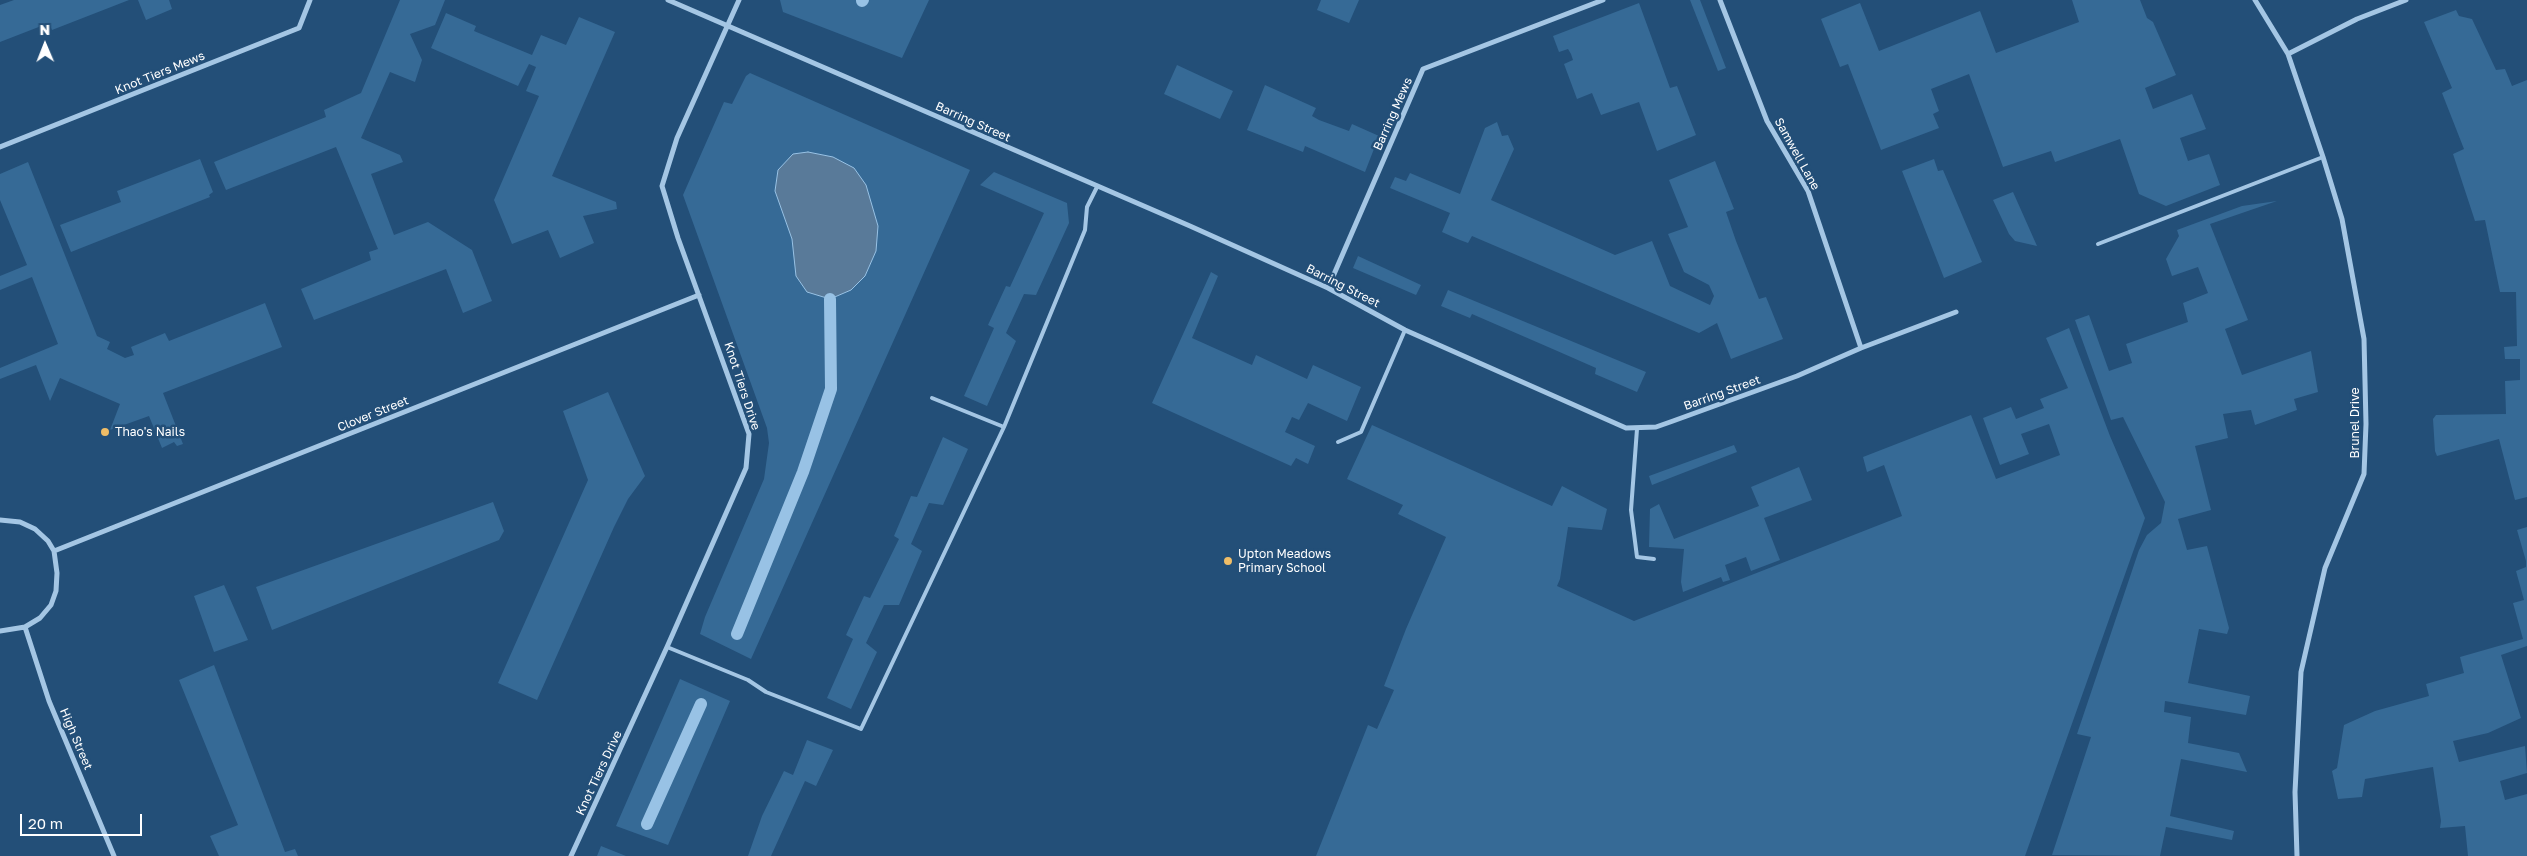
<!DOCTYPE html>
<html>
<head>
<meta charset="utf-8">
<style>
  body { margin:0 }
  #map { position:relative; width:2527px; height:856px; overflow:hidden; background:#234f78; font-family:"Golos Text",sans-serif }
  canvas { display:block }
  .north { position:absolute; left:20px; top:20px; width:50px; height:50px; -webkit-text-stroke:4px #234f78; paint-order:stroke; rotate:359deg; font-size:14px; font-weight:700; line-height:20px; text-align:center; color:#fff }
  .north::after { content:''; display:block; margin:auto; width:18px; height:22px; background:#fff; clip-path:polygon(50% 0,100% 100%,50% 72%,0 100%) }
  .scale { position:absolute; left:20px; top:814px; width:122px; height:22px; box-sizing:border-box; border:2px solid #fff; border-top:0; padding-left:6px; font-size:15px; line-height:18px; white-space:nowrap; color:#fff; -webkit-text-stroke:4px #234f78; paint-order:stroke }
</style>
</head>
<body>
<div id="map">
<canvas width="2527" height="856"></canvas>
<div class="north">N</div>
<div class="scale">20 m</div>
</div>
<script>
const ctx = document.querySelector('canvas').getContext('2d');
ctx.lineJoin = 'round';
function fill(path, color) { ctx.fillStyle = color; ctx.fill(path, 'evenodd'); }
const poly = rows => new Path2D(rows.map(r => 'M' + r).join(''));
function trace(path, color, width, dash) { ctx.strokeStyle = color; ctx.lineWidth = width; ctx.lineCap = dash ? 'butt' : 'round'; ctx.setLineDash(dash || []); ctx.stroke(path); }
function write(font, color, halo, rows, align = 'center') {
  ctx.font = font + ' "Golos Text",sans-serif'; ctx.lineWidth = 5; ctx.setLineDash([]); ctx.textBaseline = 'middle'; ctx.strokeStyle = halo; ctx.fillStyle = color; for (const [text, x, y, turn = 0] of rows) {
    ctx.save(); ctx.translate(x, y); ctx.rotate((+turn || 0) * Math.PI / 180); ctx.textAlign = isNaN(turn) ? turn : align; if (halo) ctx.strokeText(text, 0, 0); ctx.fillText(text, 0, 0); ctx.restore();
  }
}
const green = poly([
  [14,0,129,0,52,30,49,23,0,42,0,5],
  [138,0,169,0,172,9,146,20],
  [400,0,445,0,435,25,410,34,422,60,415,82,390,72,361,138,400,155,403,162,371,174,394,235,428,222,472,250,492,301,463,313,446,269,314,320,301,289,371,260,369,252,378,249,336,147,226,190,214,162,326,117,324,110,361,93],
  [780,0,929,0,902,58,783,12],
  [1321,0,1359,0,1349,23,1317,10],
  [1690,0,1700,0,1726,68,1718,71],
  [2072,0,2140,0,2147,18,2153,22,2176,75,2145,88,2153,109,2192,94,2206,129,2180,138,2188,161,2209,154,2220,185,2166,206,2139,194,2120,139,2055,162,2051,151,2003,167,1969,74,1931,89,1939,111,1933,114,1939,128,1881,150,1848,64,1840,67,1821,19,1860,3,1879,51,1980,11,1996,53,2079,22],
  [1639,3,1670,88,1677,86,1696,135,1657,151,1639,102,1601,115,1592,93,1577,99,1564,64,1573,60,1571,54,1568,49,1559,52,1553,36],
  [2456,10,2459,16,2472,19,2496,70,2505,69,2512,86,2527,80,2527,497,2515,500,2499,439,2437,456,2435,451,2433,419,2436,415,2506,414,2505,381,2520,380,2520,359,2505,359,2504,347,2517,346,2516,292,2500,292,2485,220,2475,221,2453,154,2464,149,2442,93,2452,88,2424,22],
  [446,13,476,26,474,31,532,55,541,35,566,45,579,17,615,32,552,176,616,202,617,209,583,216,594,243,560,258,548,230,512,244,494,200,539,96,526,91,536,67,529,64,518,86,431,48],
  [1177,65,1233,91,1220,119,1164,94],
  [750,73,970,170,751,659,700,634,705,617,764,479,769,443,767,428,683,195,724,102,732,104,746,76],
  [1265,85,1316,108,1312,116,1319,120,1349,131,1352,124,1379,136,1365,172,1305,146,1303,152,1247,130],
  [1497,122,1502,136,1508,135,1514,149,1491,200,1615,255,1652,241,1670,286,1710,305,1714,296,1709,285,1684,272,1668,234,1688,227,1669,180,1715,161,1734,209,1726,212,1736,241,1759,299,1766,297,1783,339,1731,359,1717,323,1699,333,1472,236,1468,243,1460,240,1442,232,1450,213,1390,188,1395,177,1406,181,1410,173,1460,194,1485,128],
  [200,159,213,192,209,195,210,197,71,252,60,225,121,202,117,191],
  [1934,159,1938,171,1943,170,1982,262,1944,278,1902,171],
  [28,162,97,336,110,342,107,349,125,358,134,355,131,347,165,333,169,341,265,303,282,347,163,393,183,444,177,446,174,442,162,448,149,416,110,430,120,404,60,378,50,401,36,365,0,379,0,368,58,344,32,277,0,290,0,276,27,265,0,200,0,174],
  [994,172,1067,203,1069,223,1036,295,1024,294,1006,333,1016,341,987,406,964,396,994,328,988,325,1006,286,1010,287,1044,213,980,185],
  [2013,192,2037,246,2015,241,2009,234,1993,200],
  [2277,201,2210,224,2248,320,2225,329,2242,375,2311,351,2318,392,2294,399,2297,410,2255,425,2251,410,2223,414,2228,438,2195,446,2211,510,2178,519,2187,550,2207,546,2229,628,2227,634,2199,629,2188,683,2250,696,2246,715,2165,701,2164,712,2191,717,2188,743,2239,753,2247,772,2181,759,2170,816,2234,831,2232,840,2166,827,2160,856,2052,855,2091,737,2077,734,2139,550,2147,535,2161,523,2165,502,2123,417,2111,420,2075,320,2089,315,2109,371,2132,363,2126,344,2188,322,2183,303,2208,293,2198,267,2172,276,2166,259,2179,236,2177,230,2242,206],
  [1358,256,1421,285,1416,295,1353,268],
  [1211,272,1218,276,1192,338,1252,365,1256,355,1307,379,1313,365,1361,387,1347,421,1308,403,1299,420,1292,417,1285,432,1315,446,1308,464,1296,458,1291,466,1152,403],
  [1448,290,1646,372,1637,392,1595,374,1596,368,1555,350,1472,314,1470,318,1441,306],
  [2069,328,2110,436,2145,518,2025,856,1316,856,1368,725,1377,729,1394,690,1384,686,1406,629,1446,537,1398,514,1403,505,1347,479,1372,425,1552,506,1562,486,1607,509,1602,530,1568,527,1560,579,1557,586,1634,621,1902,516,1884,465,1867,472,1863,457,1971,415,1996,479,2060,455,2049,424,2021,434,2029,454,2000,465,1983,418,2011,407,2016,419,2044,408,2040,399,2068,388,2046,338],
  [608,392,645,476,628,499,614,527,537,700,498,683,588,480,563,411],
  [943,437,968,449,943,505,929,503,911,544,922,551,899,605,884,605,866,643,877,652,851,709,827,698,853,639,846,635,864,596,870,598,899,539,894,536,911,496,917,497],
  [1734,445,1737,452,1652,485,1649,476],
  [1799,467,1812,500,1764,518,1780,560,1751,571,1746,557,1725,565,1730,580,1723,582,1721,577,1683,592,1681,582,1684,549,1649,547,1650,509,1659,504,1674,539,1759,506,1751,487],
  [493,502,504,531,499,540,272,630,256,587],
  [2527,527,2527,646,2501,655,2521,718,2488,733,2453,741,2459,762,2525,746,2527,773,2500,781,2505,800,2527,794,2527,856,2468,856,2465,826,2440,828,2441,821,2433,767,2365,779,2362,797,2338,799,2332,771,2337,768,2344,725,2375,711,2429,696,2426,684,2464,673,2460,657,2523,639,2513,603,2524,600,2516,571,2526,567,2526,561,2517,530],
  [224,585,248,640,214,652,194,596],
  [214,665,285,852,295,849,298,856,219,856,210,836,238,825,179,680],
  [680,679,730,701,668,845,616,826],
  [807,740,833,750,816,786,805,781,771,856,748,856,762,816,784,771,793,775],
  [601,846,626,856,597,856]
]);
const water = poly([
  [808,152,833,157,854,168,866,185,878,226,876,251,865,276,851,290,830,299,807,292,796,276,792,239,775,191,778,170,793,154,808,152]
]);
const stream = poly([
  [862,1,863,0],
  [737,634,803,472,831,389,830,299],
  [647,824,701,704]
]);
const service = poly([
  [2098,244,2323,157],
  [932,398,1004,427],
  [1637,429,1631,510,1637,557,1654,559],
  [1338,442,1361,432,1405,330],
  [667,647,748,680,766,692,861,729,1004,427,1085,230,1087,207,1097,187]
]);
const minor = poly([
  [668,0,1190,226,1328,288,1405,330,1626,428,1656,427,1673,421,1797,376,1861,348,1956,312],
  [1720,0,1767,121,1808,191,1861,348],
  [2255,0,2288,54,2323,157,2342,219,2364,339,2366,424,2364,474,2325,568,2301,672,2295,792,2297,856],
  [2288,54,2357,19,2406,0],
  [0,147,299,28,310,0],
  [1328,288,1423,69,1603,0],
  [0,520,20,522,35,529,48,541,54,551,57,573,56,591,51,605,40,618,25,627,0,631],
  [54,551,699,295],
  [25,627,49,701,114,856],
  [571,856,667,647,746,468,749,434,678,238,662,186,677,138,739,0]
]);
const markers = [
  [105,432,5,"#efbd67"],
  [1228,561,5,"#efbd67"]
];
const streetNames = [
  ["Knot Tiers Mews",160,73,-22],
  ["Barring Mews",1393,114,-66],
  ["Barring Street",973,122,24],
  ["Samwell Lane",1797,154,61],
  ["Barring Street",1343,286,27],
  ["Knot Tiers Drive",742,386,72],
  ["Barring Street",1722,393,-20],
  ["Clover Street",373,414,-22],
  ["Brunel Drive",2355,423,-90],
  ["High Street",76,739,67],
  ["Knot Tiers Drive",599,773,-65]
];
const poiNames = [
  ["Thao's Nails",115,432],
  ["Upton Meadows",1238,554],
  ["Primary School",1238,568]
];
fill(green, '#366a96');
fill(water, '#597a99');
trace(water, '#98c2e5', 1);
trace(stream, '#98c2e5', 12);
trace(service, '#a4c6e4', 4);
trace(minor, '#a4c6e4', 5);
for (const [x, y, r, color] of markers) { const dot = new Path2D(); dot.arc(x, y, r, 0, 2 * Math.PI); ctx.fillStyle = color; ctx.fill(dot); trace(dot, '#234f78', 2); }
write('12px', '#fff', '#234f78', streetNames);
write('12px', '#fff', '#234f78', poiNames, 'left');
</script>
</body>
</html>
